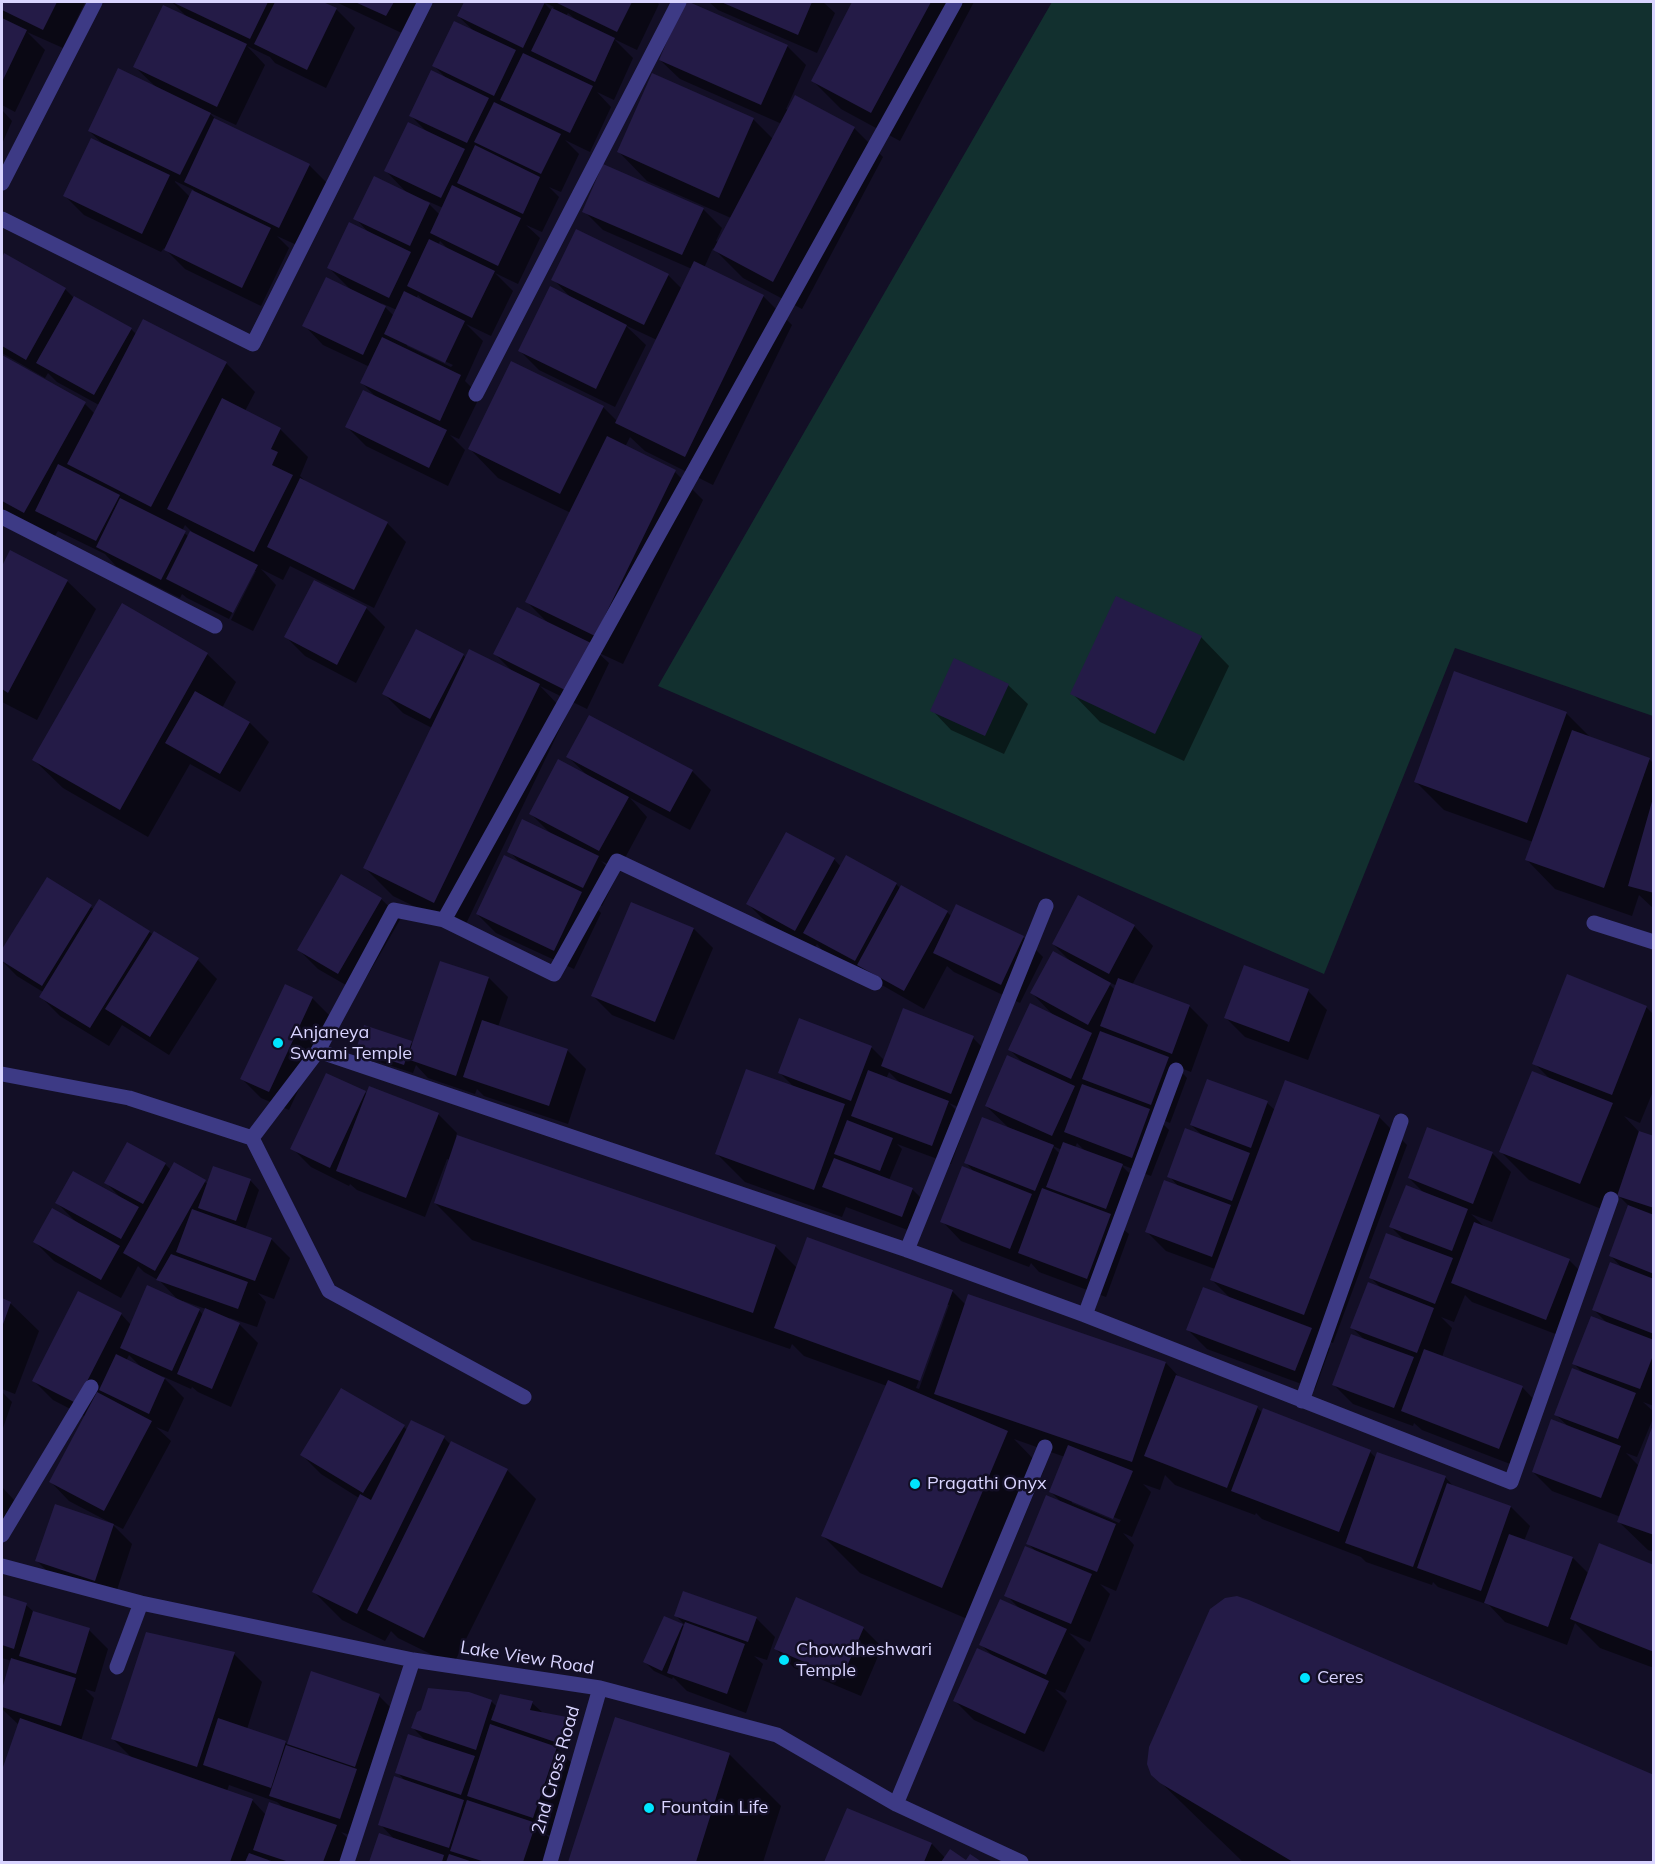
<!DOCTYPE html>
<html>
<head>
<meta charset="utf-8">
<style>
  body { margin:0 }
  #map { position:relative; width:1655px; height:1864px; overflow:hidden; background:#130f26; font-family:Mulish,sans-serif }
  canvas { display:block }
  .frame { position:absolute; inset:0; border:3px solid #d9d4ff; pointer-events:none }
</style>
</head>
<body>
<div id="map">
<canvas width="1655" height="1864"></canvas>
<div class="frame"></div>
</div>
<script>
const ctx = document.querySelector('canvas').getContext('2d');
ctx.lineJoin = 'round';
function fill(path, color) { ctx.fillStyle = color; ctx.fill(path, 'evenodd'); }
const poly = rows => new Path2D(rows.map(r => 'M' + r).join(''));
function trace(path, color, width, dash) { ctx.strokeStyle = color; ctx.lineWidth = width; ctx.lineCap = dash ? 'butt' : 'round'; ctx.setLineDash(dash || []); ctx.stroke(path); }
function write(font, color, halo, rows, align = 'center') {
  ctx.font = font + ' Mulish,sans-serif'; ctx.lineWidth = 5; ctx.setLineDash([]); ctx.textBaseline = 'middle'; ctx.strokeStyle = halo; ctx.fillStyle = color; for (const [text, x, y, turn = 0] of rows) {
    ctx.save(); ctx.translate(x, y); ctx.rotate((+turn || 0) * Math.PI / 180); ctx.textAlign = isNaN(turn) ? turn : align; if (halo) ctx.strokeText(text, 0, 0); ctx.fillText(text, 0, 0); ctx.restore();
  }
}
const green = poly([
  [1052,2,1653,2,1653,716,1455,648,1324,974,658,686]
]);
const shadow = poly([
  [2,2,85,2,63,48,27,32,45,50,15,112,2,105],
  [172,2,319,2,336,9,355,28,326,88,275,63,270,57,247,46,265,65,236,125,208,112,218,121,309,165,328,184,299,246,277,236,289,248,261,306,185,269,164,248,161,252,84,215,65,196,104,145,89,131,156,87,135,67,188,18],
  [175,181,194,190,190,197,175,182],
  [336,2,422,2,406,35],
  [465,2,656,2,659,4,637,50,614,39,633,58,614,100,597,92,611,107,590,152,565,140,579,154,561,192,549,187,559,197,542,232,526,225,540,238,518,284,495,273,513,291,491,336,466,324,483,341,465,381,480,396,459,439,450,435,465,450,448,486,366,446,347,427,377,398,362,383,370,367,323,345,304,325,351,290,329,268,370,234,355,218,408,194,386,171,427,132,411,116,447,79,434,66,475,32,458,16],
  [544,2,554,7,552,11,544,3],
  [568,13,576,20,566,16],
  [425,200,443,208,440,215],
  [440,241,449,250,438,245],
  [418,295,425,303,416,299],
  [381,303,397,310,394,316],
  [407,343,453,365,451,367,407,346],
  [709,2,823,2,835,13,817,53,718,10],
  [848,2,974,2,900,141,841,109,813,81,853,4],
  [787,46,806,65,786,109,854,128,883,157,802,309,743,278,713,248,704,268,763,296,792,325,713,485,645,451,630,437,625,447,675,472,703,500,623,664,597,652,609,663,587,709,540,686,567,714,463,930,393,896,365,868,432,728,403,713,384,694,463,655,466,658,513,672,495,654,548,623,527,602,571,513,498,478,470,449,603,407,617,421,657,340,625,325,646,345,615,407,539,370,520,351,572,299,553,279,668,275,682,289,692,269,603,230,584,211,703,209,722,228,716,241,718,242,731,218,647,181,619,152,753,119,773,139,782,124,680,79,660,60],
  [2,110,12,121,2,144],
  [5,255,65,289,74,298,131,329,136,334,144,321,226,363,255,392,245,411,280,429,308,457,300,476,307,483,387,523,406,542,374,608,290,566,283,580,261,569,276,585,253,631,187,598,182,594,180,598,116,566,105,554,58,531,52,540,2,512,2,357,85,404,95,414,99,405,57,382,48,373,45,378,2,353,2,261],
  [185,525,192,532,189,537,182,531],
  [253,571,256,571,231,620,229,619],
  [2,564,67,581,96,609,37,720,2,702],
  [366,608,385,627,356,683,305,656,286,637],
  [1201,637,1229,666,1184,761,1100,722,1072,693],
  [207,654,236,682,222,708,250,723,269,742,240,792,190,764,148,837,63,788,34,760],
  [1008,685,1028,704,1004,754,951,730,932,710],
  [1566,713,1591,738,1649,759,1654,764,1654,909,1639,895,1632,916,1555,889,1527,860,1533,842,1444,810,1415,781],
  [568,757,692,771,711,790,690,830,630,798,647,817,619,869,601,861,617,876,602,906,588,900,601,913,574,969,496,933,477,914,522,865,509,851,551,834,531,814,587,775],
  [846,857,896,884,901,889,947,912,952,917,957,906,1024,938,1043,957,1020,1003,954,972,947,966,924,1009,824,952,817,944,814,949,767,923,748,904,834,859,841,867],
  [341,876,381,899,401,918,358,992,318,969,299,950],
  [47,879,95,910,149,932,198,960,217,979,169,1055,122,1025,109,1046,60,1016,41,997,43,992,17,976,2,961,2,952],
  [632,904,694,929,713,948,674,1040,612,1015,593,996],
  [1134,926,1153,946,1132,985,1189,1006,1208,1025,1191,1072,1176,1066,1187,1078,1170,1123,1156,1117,1169,1130,1151,1176,1120,1164,1141,1185,1124,1230,1129,1234,1106,1297,1039,1272,1031,1263,1029,1267,961,1241,942,1221,976,1174,966,1163,1010,1129,986,1106,1024,1064,1010,1050,1055,1017,1032,993,1072,963,1053,944],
  [1107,981,1117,986,1115,990,1107,982],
  [1077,1143,1086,1152,1075,1148],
  [1053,1146,1062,1150,1060,1154,1053,1147],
  [489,978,508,997,498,1027,567,1050,586,1069,568,1124,484,1096,477,1089,475,1094,428,1078,416,1065,413,1073,367,1058,357,1049,411,1043,413,1045],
  [285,986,312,998,332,1018,289,1110,261,1098,242,1079],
  [1308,991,1327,1010,1308,1060,1245,1037,1226,1018],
  [1646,1007,1654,1015,1654,1089,1640,1123,1624,1116,1640,1133,1654,1138,1654,1406,1643,1402,1654,1412,1654,1416,1637,1457,1626,1453,1639,1466,1654,1426,1654,1552,1648,1550,1619,1522,1621,1517,1552,1491,1533,1472,1569,1427,1556,1415,1585,1375,1574,1364,1607,1323,1594,1310,1623,1269,1611,1256,1629,1206,1616,1193,1609,1212,1529,1180,1501,1152,1551,1080,1534,1063],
  [800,1020,872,1048,884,1060,973,1038,992,1057,970,1112,949,1103,967,1121,951,1164,897,1144,902,1149,889,1180,912,1189,931,1208,921,1235,846,1207,842,1217,745,1182,717,1154,795,1088,780,1073],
  [889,1072,901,1084,886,1079],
  [327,1075,367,1094,438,1114,457,1133,456,1136,775,1246,797,1268,952,1291,966,1305,1166,1363,1180,1378,1257,1408,1263,1413,1370,1452,1376,1458,1445,1477,1455,1488,1511,1507,1530,1526,1524,1541,1573,1558,1589,1574,1654,1566,1654,1668,1600,1648,1575,1623,1567,1645,1505,1622,1489,1605,1438,1587,1433,1582,1432,1585,1366,1562,1361,1557,1262,1519,1256,1513,1255,1515,1175,1485,1165,1475,1160,1490,1143,1484,1151,1492,1132,1537,1123,1533,1134,1545,1116,1591,1100,1584,1110,1594,1090,1642,1069,1633,1085,1649,1065,1693,1055,1689,1067,1701,1044,1752,974,1720,955,1701,994,1657,981,1645,1019,1608,1006,1595,1038,1553,1028,1544,1062,1503,1051,1492,1065,1457,1014,1439,1044,1470,979,1624,860,1573,823,1536,887,1386,804,1356,792,1344,790,1349,472,1240,435,1203,450,1160,447,1159,425,1217,357,1190,350,1184,349,1186,311,1167,292,1148],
  [946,1305,949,1305,919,1389,916,1388],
  [1072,1500,1121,1520,1119,1523,1072,1503],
  [1267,1103,1275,1110,1379,1117,1407,1145,1333,1343,1319,1338,1330,1348,1315,1389,1207,1349,1188,1330,1231,1299,1211,1279,1215,1269,1166,1251,1147,1232,1180,1188,1169,1176,1203,1136,1191,1125],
  [1492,1153,1511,1172,1492,1222,1471,1214,1485,1227,1569,1260,1588,1279,1566,1338,1472,1302,1465,1295,1454,1322,1441,1317,1452,1328,1442,1357,1522,1387,1541,1407,1518,1467,1422,1430,1414,1423,1413,1426,1353,1404,1333,1384,1365,1340,1352,1328,1382,1289,1371,1278,1407,1243,1391,1227,1425,1194,1409,1178],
  [165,1164,171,1170,174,1164,208,1184,250,1180,259,1190,245,1230,271,1239,290,1258,274,1299,258,1293,266,1302,257,1327,230,1318,229,1320,239,1324,258,1343,231,1407,198,1392,192,1387,191,1389,162,1376,184,1398,168,1432,156,1427,171,1441,123,1529,111,1523,132,1544,114,1599,56,1580,37,1561,111,1523,69,1501,50,1481,86,1417,53,1400,34,1381,121,1314,131,1325,180,1302,160,1281,144,1272,138,1266,121,1298,54,1261,35,1242,76,1222,57,1203,121,1198,106,1183],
  [183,1301,206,1309,203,1315,199,1310,182,1303],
  [129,1355,142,1368,126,1361],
  [2,1299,10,1303,39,1331,15,1394,2,1389],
  [2,1392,12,1402,2,1431],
  [404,1427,407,1430,444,1438,451,1445,507,1470,536,1499,453,1665,398,1638,391,1631,385,1641,342,1620,314,1592,359,1498,321,1474,302,1455],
  [2,1487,14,1500,2,1535],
  [2,1597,26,1605,35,1613,89,1630,108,1649,95,1692,85,1689,94,1698,81,1741,133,1759,113,1739,234,1654,262,1682,247,1729,285,1742,288,1745,312,1673,379,1696,398,1715,359,1838,341,1832,355,1845,349,1862,2,1862,2,1775,19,1725,2,1709,2,1711,2,1690,12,1661,2,1658],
  [229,1785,277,1802,284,1808,266,1815,252,1800,227,1791],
  [676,1616,756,1618,775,1637,767,1660,754,1656,763,1664,746,1713,687,1691,673,1677,672,1679,654,1671,645,1662,665,1618,688,1628],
  [863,1628,882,1647,861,1696,794,1668,775,1648],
  [469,1694,492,1702,497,1707,501,1696,532,1703,542,1712,541,1714,566,1718,575,1727,567,1751,555,1747,576,1767,553,1836,545,1834,555,1843,548,1862,371,1862,380,1835,395,1840,380,1824,407,1783,397,1772,426,1741,413,1728],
  [616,1719,730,1755,781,1806,763,1862,570,1862],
  [1152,1774,1654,1777,1654,1862,1243,1862],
  [847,1810,932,1844,946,1859,951,1851,966,1862,826,1862]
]);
const building = poly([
  [2,2,57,2,43,30,2,10],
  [172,2,268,2,250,39],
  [275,2,323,2,337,8,307,70,254,44],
  [355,2,394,2,386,16],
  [464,2,545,2,523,48,457,16],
  [555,2,632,2,617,32],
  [684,2,689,2,788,45,761,105,659,60],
  [721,2,812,2,798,35],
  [852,2,931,2,871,113,811,81],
  [163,5,247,44,217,107,133,67],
  [552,8,615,38,595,82,531,51],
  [2,18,27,30,2,82],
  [454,21,516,50,494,96,432,66],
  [523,53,593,86,570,133,500,100],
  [118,68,211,113,180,175,88,131],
  [431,70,489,98,467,143,409,116],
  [652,73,754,118,719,198,617,152],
  [795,95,855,127,773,282,713,250],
  [494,102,561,134,541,174,474,142],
  [214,118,310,164,279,228,184,182],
  [408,122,465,149,441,198,384,171],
  [91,138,170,175,142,234,63,196],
  [475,145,540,177,523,214,457,183],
  [603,164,704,208,682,255,582,212],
  [374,176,430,203,410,246,353,219],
  [452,185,521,218,498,266,430,233],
  [192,190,271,228,242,288,164,250],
  [349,222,411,252,389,298,327,268],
  [576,229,669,274,644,325,551,280],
  [429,239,495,271,472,318,407,286],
  [4,253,66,288,26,360,2,346,2,258],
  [694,261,764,295,685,457,615,423],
  [326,277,386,306,363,355,302,326],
  [550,286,627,325,596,389,518,351],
  [404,291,465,321,445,363,384,334],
  [74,296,132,328,94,395,36,363],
  [143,319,227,362,151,507,67,464],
  [382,337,461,375,440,421,360,383],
  [2,355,86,402,24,513,2,501],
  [511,361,604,406,560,494,468,449],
  [363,390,447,430,429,468,345,427],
  [222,398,281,428,271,449,278,452,272,465,293,475,254,552,167,509],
  [607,436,676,470,595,636,525,602],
  [58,464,120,495,96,541,35,511],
  [300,478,388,522,354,590,267,547],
  [120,498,186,531,161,580,96,547],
  [190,531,258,565,233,613,166,579],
  [10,550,68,580,8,693,2,689,2,566],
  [314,580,367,607,337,665,284,637],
  [1116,596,1202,636,1155,734,1070,694],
  [122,603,208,653,120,810,32,760],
  [517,607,591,643,567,691,493,654],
  [416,629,464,654,430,719,382,694],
  [469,649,540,684,434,903,363,868],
  [954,658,1009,684,985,736,930,711],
  [1454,671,1567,712,1527,823,1414,782],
  [195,691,250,722,220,774,165,743],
  [589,715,693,770,670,812,566,757],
  [1572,730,1650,758,1604,888,1525,860],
  [558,759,629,797,599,851,529,814],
  [1653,798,1654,798,1654,893,1628,886],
  [522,819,599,856,583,888,507,852],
  [786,832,835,858,795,931,746,904],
  [504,855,582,892,554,951,476,914],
  [846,855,897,883,855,961,803,933],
  [341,874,382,898,338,974,297,950],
  [47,877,92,905,42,986,2,961,2,949],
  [901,885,948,911,904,991,857,965],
  [1078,895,1135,925,1109,974,1052,944],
  [99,899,150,931,90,1028,39,997],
  [631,902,694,928,655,1022,591,996],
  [956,904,1024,936,1001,985,933,953],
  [154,931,199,958,150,1037,105,1009],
  [1053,951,1111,983,1088,1025,1030,993],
  [440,961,489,977,456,1076,407,1059],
  [1244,965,1309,989,1289,1042,1224,1018],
  [1567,974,1647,1006,1612,1095,1532,1064],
  [1118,978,1190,1005,1172,1054,1100,1026],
  [285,984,313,997,269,1092,240,1079],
  [1030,1003,1092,1033,1071,1079,1008,1050],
  [903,1008,974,1036,951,1094,881,1066],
  [799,1018,872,1046,851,1101,778,1073],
  [482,1020,568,1049,549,1106,463,1077],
  [364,1025,412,1041,404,1065,356,1049],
  [1100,1031,1169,1057,1151,1105,1082,1079],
  [1007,1055,1075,1086,1052,1136,985,1106],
  [746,1069,845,1104,814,1190,715,1154],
  [868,1070,949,1101,932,1146,851,1116],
  [1532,1071,1613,1103,1580,1184,1499,1152],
  [326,1073,366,1091,330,1168,290,1149],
  [1207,1079,1268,1101,1251,1148,1190,1125],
  [1285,1080,1380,1115,1304,1315,1210,1280],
  [1082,1084,1150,1109,1132,1158,1064,1132],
  [369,1086,439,1113,406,1198,336,1171],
  [982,1117,1054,1145,1035,1191,964,1163],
  [847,1120,893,1138,880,1171,834,1154],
  [1427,1127,1493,1152,1473,1204,1408,1178],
  [1185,1128,1250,1153,1232,1201,1167,1177],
  [1639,1131,1654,1136,1654,1208,1617,1196],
  [457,1135,776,1245,753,1313,434,1203],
  [127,1142,166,1163,143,1204,104,1183],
  [1063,1142,1123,1164,1106,1209,1046,1187],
  [834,1158,913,1188,902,1217,822,1187],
  [174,1162,206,1180,155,1271,123,1253],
  [213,1166,251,1179,236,1221,198,1208],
  [962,1166,1032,1194,1010,1249,940,1222],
  [73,1171,139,1207,121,1239,55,1203],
  [1164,1180,1231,1205,1212,1257,1145,1232],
  [1406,1185,1468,1209,1452,1251,1389,1227],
  [1042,1188,1111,1214,1087,1279,1018,1253],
  [1628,1205,1654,1215,1654,1274,1609,1256],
  [52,1208,120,1246,101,1280,33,1242],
  [192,1209,272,1238,255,1281,176,1252],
  [1474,1222,1570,1259,1546,1320,1451,1283],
  [1386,1233,1453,1258,1435,1304,1369,1278],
  [807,1237,953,1290,920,1381,774,1328],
  [171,1254,248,1282,238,1309,156,1280],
  [1610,1262,1654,1279,1654,1334,1592,1310],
  [1368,1282,1434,1308,1417,1353,1350,1328],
  [147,1285,200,1309,172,1371,120,1348],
  [1203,1287,1312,1328,1295,1371,1186,1330],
  [78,1291,122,1313,76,1403,32,1381],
  [968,1294,1166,1362,1132,1462,934,1394],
  [2,1298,11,1302,2,1327],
  [205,1308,240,1323,212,1389,177,1374],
  [1591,1316,1654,1340,1654,1353,1640,1389,1572,1364],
  [1351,1334,1414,1357,1394,1408,1332,1385],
  [1424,1349,1523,1386,1499,1449,1401,1411],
  [116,1354,165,1378,149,1414,99,1390],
  [1572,1368,1636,1393,1618,1439,1554,1415],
  [1176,1375,1258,1406,1227,1488,1144,1456],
  [888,1380,1008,1431,942,1588,821,1536],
  [341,1388,405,1425,363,1493,300,1455],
  [97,1392,152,1421,104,1511,49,1482],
  [1263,1408,1371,1450,1339,1532,1231,1491],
  [1551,1419,1621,1446,1601,1498,1532,1472],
  [411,1420,445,1436,357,1614,312,1592,360,1494,371,1500],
  [1654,1422,1654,1535,1617,1522],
  [451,1441,508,1469,424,1638,367,1610],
  [1068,1445,1133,1471,1113,1519,1049,1492],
  [1377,1452,1446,1476,1413,1567,1345,1543],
  [1447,1483,1511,1506,1481,1591,1417,1568],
  [1046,1495,1116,1524,1097,1572,1026,1544],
  [55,1504,114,1524,95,1581,35,1561],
  [1509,1534,1573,1557,1548,1627,1484,1603],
  [1599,1543,1654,1565,1654,1652,1570,1619],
  [1025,1546,1092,1574,1071,1624,1004,1596],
  [683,1591,757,1617,748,1642,674,1616],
  [2,1595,27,1603,14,1649,2,1645],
  [1237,1596,1249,1600,1654,1775,1654,1862,1293,1862,1160,1783,1151,1775,1147,1764,1149,1747,1210,1609,1225,1598],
  [796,1597,864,1627,842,1678,774,1649],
  [1000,1599,1067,1629,1046,1675,979,1645],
  [33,1611,90,1628,76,1674,19,1656],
  [664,1616,683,1624,662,1671,643,1662],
  [685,1622,745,1644,727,1694,667,1673],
  [146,1632,235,1652,197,1767,111,1739],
  [977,1648,1049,1681,1025,1734,953,1701],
  [11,1658,76,1678,61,1726,2,1707,2,1689],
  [311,1671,380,1694,355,1767,287,1744],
  [428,1688,469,1692,492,1700,476,1750,411,1728,417,1712,421,1710],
  [500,1694,533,1701,530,1710,567,1717,558,1743,491,1720],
  [615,1717,730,1753,696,1862,568,1862],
  [20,1718,253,1799,230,1862,2,1862,2,1770],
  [218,1718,286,1741,271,1788,203,1765],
  [490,1724,557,1747,533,1818,467,1796],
  [408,1734,475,1756,461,1795,395,1773],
  [286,1745,357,1769,340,1819,269,1796],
  [394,1776,464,1800,449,1848,378,1825],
  [467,1800,536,1823,523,1862,485,1862,450,1851],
  [269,1802,337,1825,323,1862,289,1862,253,1850],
  [847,1808,932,1843,924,1862,824,1862],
  [379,1833,444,1855,442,1862,369,1862],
  [950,1849,966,1860,970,1854,982,1862,941,1862],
  [249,1853,274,1862,245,1862],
  [449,1854,473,1862,446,1862]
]);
const street = poly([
  [2,183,95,2],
  [2,219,253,344,425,2],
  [476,394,679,2],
  [2,517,215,626],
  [444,920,554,974,617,861,875,983],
  [1594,923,1654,942],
  [318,1051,907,1250,1085,1315,1511,1482,1611,1199],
  [2,1074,129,1098,252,1138,318,1051,394,910,444,920,955,2],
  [252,1138,329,1291,524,1397],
  [907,1250,1046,906],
  [1085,1315,1176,1070],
  [1302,1401,1401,1121],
  [2,1535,91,1387],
  [2,1566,141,1603,413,1660,600,1688,777,1735,896,1804,1021,1862],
  [117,1667,141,1603],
  [896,1804,1045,1447],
  [347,1862,413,1660],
  [550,1862,600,1688]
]);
const markers = [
  [278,1043,6,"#00e5ff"],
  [915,1484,6,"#00e5ff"],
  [784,1660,6,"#00e5ff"],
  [1305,1678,6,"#00e5ff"],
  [649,1808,6,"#00e5ff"]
];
const poiNames = [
  ["Anjaneya",290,1033],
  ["Swami Temple",290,1054],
  ["Pragathi Onyx",927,1484],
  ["Chowdheshwari",796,1650],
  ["Temple",796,1671],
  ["Ceres",1317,1678],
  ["Fountain Life",661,1808]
];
const streetNames = [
  ["Lake View Road",527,1658,9],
  ["2nd Cross Road",556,1770,-74]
];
fill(green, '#12302f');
fill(shadow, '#0007');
fill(building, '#241b47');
trace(street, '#3d3a85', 15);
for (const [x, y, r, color] of markers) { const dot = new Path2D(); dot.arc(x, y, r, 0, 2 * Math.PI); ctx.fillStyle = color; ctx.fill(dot); trace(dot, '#130f26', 2); }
write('18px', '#d9d4ff', '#130f26', poiNames, 'left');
write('18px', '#d9d4ff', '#130f26', streetNames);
</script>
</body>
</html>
